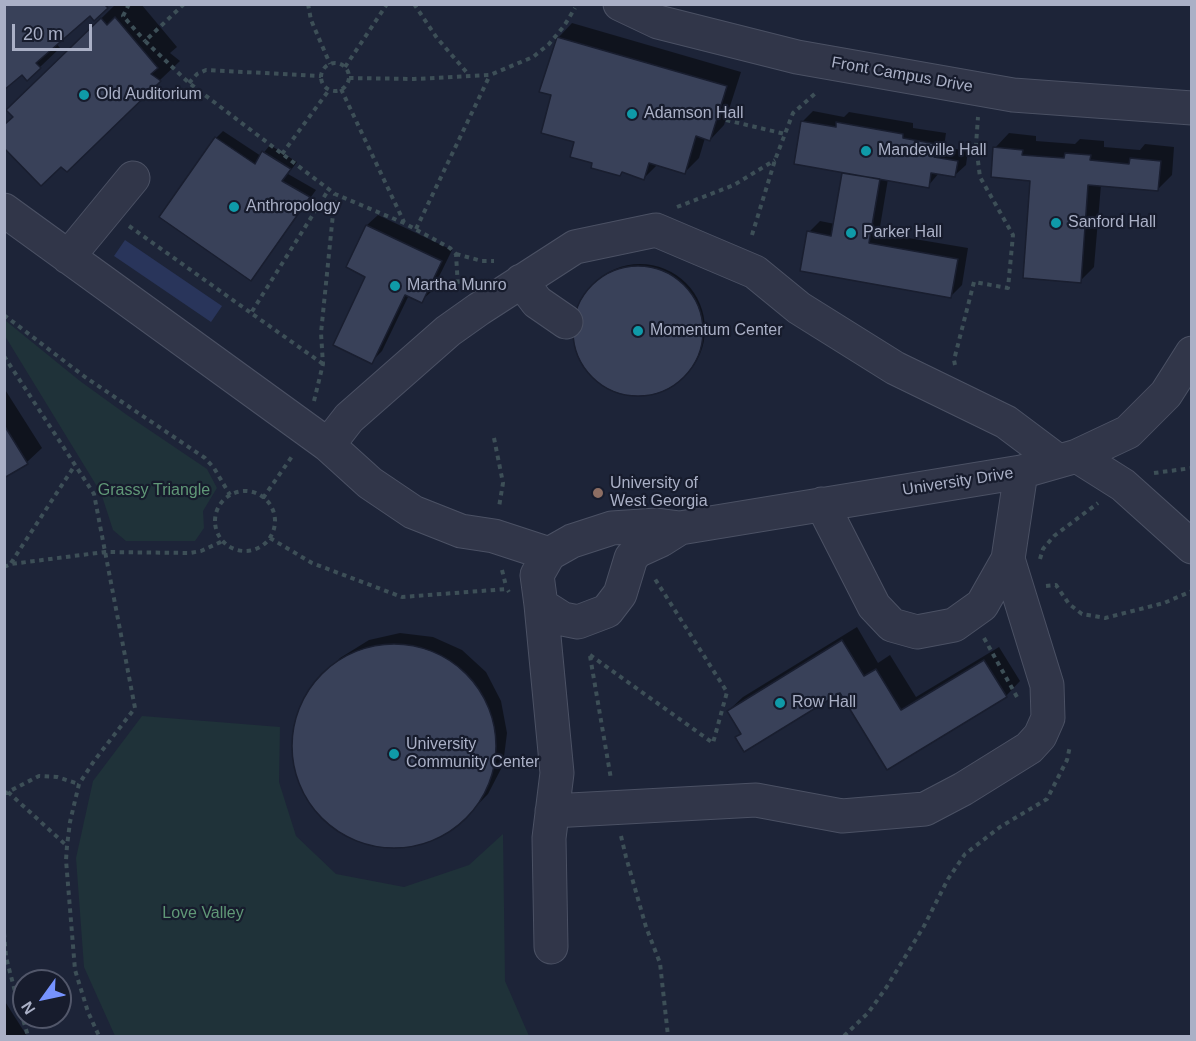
<!DOCTYPE html>
<html>
<head>
<meta charset="utf-8">
<style>
  body { margin:0 }
  #map { position:relative; width:1196px; height:1041px; overflow:hidden; background:#1d2438; font-family:Helvetica,sans-serif }
  canvas { display:block }
  .frame { position:absolute; inset:0; border:6px solid #aab0c6; pointer-events:none }
  .north { position:absolute; left:12px; top:969px; width:60px; height:60px; box-sizing:border-box; background:#171c2d; border:2px solid #52576a; border-radius:50%; rotate:237deg; font-size:16px; font-weight:700; line-height:24px; text-align:center; color:#aab0c6 }
  .north::after { content:''; display:block; margin:auto; width:21px; height:27px; background:#7693ff; clip-path:polygon(50% 0,100% 100%,50% 72%,0 100%) }
  .scale { position:absolute; left:12px; top:24px; width:80px; height:27px; box-sizing:border-box; border:3px solid #aab0c6; border-top:0; padding-left:8px; font-size:18px; line-height:21px; white-space:nowrap; color:#aab0c6; -webkit-text-stroke:4px #171c2d; paint-order:stroke }
</style>
</head>
<body>
<div id="map">
<canvas width="1196" height="1041"></canvas>
<div class="frame"></div>
<div class="north">N</div>
<div class="scale">20 m</div>
</div>
<script>
const ctx = document.querySelector('canvas').getContext('2d');
ctx.lineJoin = 'round';
function fill(path, color) { ctx.fillStyle = color; ctx.fill(path, 'evenodd'); }
const poly = rows => new Path2D(rows.map(r => 'M' + r).join(''));
function trace(path, color, width, dash) { ctx.strokeStyle = color; ctx.lineWidth = width; ctx.lineCap = dash ? 'butt' : 'round'; ctx.setLineDash(dash || []); ctx.stroke(path); }
function write(font, color, halo, rows, align = 'center') {
  ctx.font = font + ' Helvetica,sans-serif'; ctx.lineWidth = 4.5; ctx.setLineDash([]); ctx.textBaseline = 'middle'; ctx.strokeStyle = halo; ctx.fillStyle = color; for (const [text, x, y, turn = 0] of rows) {
    ctx.save(); ctx.translate(x, y); ctx.rotate((+turn || 0) * Math.PI / 180); ctx.textAlign = isNaN(turn) ? turn : align; if (halo) ctx.strokeText(text, 0, 0); ctx.fillText(text, 0, 0); ctx.restore();
  }
}
const green = poly([
  [6,321,80,381,127,415,207,469,217,488,203,511,204,528,195,541,126,541,113,530,101,493,5,336],
  [142,716,280,727,279,782,296,836,336,874,404,887,469,865,503,834,505,981,529,1036,115,1036,84,967,76,858,93,781]
]);
const water = poly([
  [125,240,222,306,211,322,114,256]
]);
const shadow = poly([
  [4,4,110,4,94,19,90,14,56,43,60,48,40,67,22,73],
  [116,4,141,4,177,47,170,53,180,61,160,80,15,116,28,90],
  [572,23,741,72,724,125,710,140,705,138,699,158,685,172,658,164,644,178,624,171,620,175,594,162,576,141,553,94,558,38],
  [813,111,844,117,849,112,913,123,913,128,946,133,944,147,968,151,966,165,955,175,939,173,928,186,888,179,879,233,968,248,962,285,951,296,809,232,820,221,835,224,844,171,802,122],
  [223,131,261,156,270,145,297,162,288,174,316,190,257,272,216,138],
  [1009,133,1036,136,1036,141,1075,144,1080,139,1104,141,1104,147,1140,150,1145,144,1174,147,1172,175,1158,189,1101,185,1094,267,1080,281,1032,179,995,148],
  [378,215,452,250,432,291,421,301,409,295,382,351,371,362,367,276,348,267,367,225],
  '575 329a65 65 0 1 1 130 0a65 65 0 1 1-130 0Z',
  [4,388,42,448,27,462,4,476],
  [857,627,878,663,890,655,916,697,999,647,1020,681,1006,696,888,768,840,691,737,737,742,733,728,711,743,697],
  [400,633,433,637,462,650,486,672,501,701,507,733,503,765,488,794,454,829,425,843,391,848,357,840,328,822,306,796,295,763,295,729,306,696,340,658,369,640],
  [4,1000,27,1036,4,1036]
]);
const building = poly([
  [4,4,104,4,108,8,94,21,90,16,36,63,41,68,27,81,22,75,4,90,4,4],
  [115,17,158,68,151,74,161,81,67,172,61,167,41,186,4,148,4,125,13,117,6,110,101,18,107,25,115,17],
  [557,37,727,86,710,141,696,136,685,174,649,163,644,180,622,172,620,176,591,168,592,163,570,157,574,142,541,133,551,95,539,92,557,37],
  [801,121,836,127,836,122,903,134,903,138,936,144,934,157,958,161,955,177,931,173,929,188,794,164,801,121],
  [215,137,255,164,262,151,291,169,282,181,310,197,251,281,159,217,215,137],
  [993,147,1023,150,1022,155,1064,158,1065,153,1091,155,1090,160,1129,164,1130,158,1161,161,1158,191,1088,185,1081,283,1023,278,1030,181,991,177,993,147],
  [842,173,880,179,869,243,958,259,951,298,800,271,807,231,831,236,842,173],
  [366,225,442,261,422,303,405,295,372,364,333,345,365,277,346,267,366,225],
  '573 331a65 65 0 1 1 130 0a65 65 0 1 1-130 0Z',
  [4,425,28,464,4,478,4,425],
  [842,640,864,676,876,669,901,710,984,660,1007,697,887,770,840,693,744,752,735,737,741,734,727,711,842,640],
  '292 746a102 102 0 1 1 204 0a102 102 0 1 1-204 0Z'
]);
const path = poly([
  [129,4,123,16,145,41],
  [184,4,145,41,189,83,335,194,404,223,450,248,456,254,458,287],
  [308,4,311,20,330,64],
  [414,4,437,38,469,75],
  '321 77a14 14 0 1 1 28 0a14 14 0 1 1-28 0Z',
  [345,67,387,4],
  [349,78,414,79,490,75,533,57,549,44,564,26,575,8],
  [189,83,197,74,206,70,321,76],
  [341,89,404,222],
  [726,120,785,134],
  [282,154,329,90],
  [677,207,734,185,775,160],
  [129,226,251,313],
  [416,229,490,75],
  [752,235,775,160,793,113,818,91],
  [456,254,482,261,494,261],
  [4,315,85,377,205,458,214,468,230,495],
  [4,356,94,494,135,708,94,761,79,784,70,822,67,846,66,860,75,970,88,1012,99,1036],
  [323,364,251,313,329,189],
  [955,365,954,360,974,282,1008,288,1013,235,980,177,976,145,978,117],
  [314,401,323,364,321,333,335,194],
  [494,438,503,483,499,507],
  [1154,473,1192,468],
  '215 521a30 30 0 1 1 60 0a30 30 0 1 1-60 0Z',
  [263,498,293,455],
  [270,538,312,563,402,597,507,589,509,592],
  [1040,559,1043,549,1054,536,1098,503],
  [11,563,75,465],
  [4,567,11,564,105,552,190,553,201,551,223,541],
  [502,570,506,586],
  [1046,586,1056,585,1069,604,1082,614,1105,618,1164,603,1192,591],
  [984,638,1017,697],
  [590,655,713,743,727,692,655,579],
  [590,656,611,779],
  [8,792,67,846],
  [4,794,39,776,57,777,79,784],
  [621,836,626,857,646,927,660,963,668,1036],
  [4,933,6,957,18,1003,28,1036],
  [844,1036,868,1013,886,988,924,926,948,879,965,854,1000,827,1047,799,1067,760,1070,746]
]);
const minor = poly([
  [620,4,658,22,797,57,1013,95,1192,108],
  [4,210,328,445],
  [68,257,133,178],
  [521,281,537,302,566,322],
  [1077,456,1123,485,1192,547],
  [822,504,874,606,892,625,917,632,954,625,982,605,1008,559,1021,472],
  [680,528,661,540,637,551,631,558,620,594,607,611,578,622,563,619,541,605,537,575,549,554,572,541,612,528,657,525,680,528,1021,472,1077,456,1128,432,1166,394,1192,353],
  [549,554,494,536,461,531,413,512,370,483,328,445,349,418,448,331,479,309,575,247,656,230,755,272,799,308,895,368,1006,422,1058,461],
  [541,605,557,773,549,838,551,947],
  [552,811,756,800,842,816,925,809,963,789,1029,748,1040,736,1048,718,1047,685,1008,559]
]);
const markers = [
  [84,95,6,"#0f9aa8"],
  [632,114,6,"#0f9aa8"],
  [866,151,6,"#0f9aa8"],
  [234,207,6,"#0f9aa8"],
  [1056,223,6,"#0f9aa8"],
  [851,233,6,"#0f9aa8"],
  [395,286,6,"#0f9aa8"],
  [638,331,6,"#0f9aa8"],
  [598,493,6,"#8d6e63"],
  [780,703,6,"#0f9aa8"],
  [394,754,6,"#0f9aa8"]
];
const streetNames = [
  ["Front Campus Drive",902,75,10],
  ["University Drive",958,482,-9]
];
const poiNames = [
  ["Old Auditorium",96,95],
  ["Adamson Hall",644,114],
  ["Mandeville Hall",878,151],
  ["Anthropology",246,207],
  ["Sanford Hall",1068,223],
  ["Parker Hall",863,233],
  ["Martha Munro",407,286],
  ["Momentum Center",650,331],
  ["University of",610,484],
  ["West Georgia",610,502],
  ["Row Hall",792,703],
  ["University",406,745],
  ["Community Center",406,763]
];
const parkNames = [
  ["Grassy Triangle",154,491],
  ["Love Valley",203,914]
];
fill(green, '#1f3239');
fill(water, '#29355b');
fill(shadow, '#0007');
fill(building, '#394159');
trace(building, '#191e2f', 1.5);
trace(minor, '#4b5164', 35);
trace(path, '#3d4f57', 4, [4.5, 4.5]);
trace(minor, '#313649', 33);
for (const [x, y, r, color] of markers) { const dot = new Path2D(); dot.arc(x, y, r, 0, 2 * Math.PI); ctx.fillStyle = color; ctx.fill(dot); trace(dot, '#171c2d', 2); }
write('16px', '#aab0c6', '#171c2d', streetNames);
write('16px', '#aab0c6', '#171c2d', poiNames, 'left');
write('16px', '#609877', '#171c2d', parkNames);
</script>
</body>
</html>
